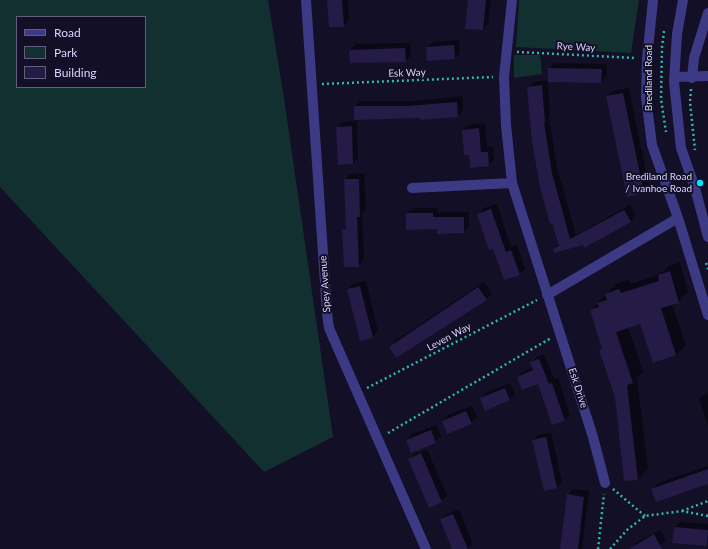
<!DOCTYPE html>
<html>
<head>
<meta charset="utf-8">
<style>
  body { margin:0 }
  #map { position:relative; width:708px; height:549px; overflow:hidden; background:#130f26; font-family:Lato,sans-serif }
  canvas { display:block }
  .legend { position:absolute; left:16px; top:16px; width:130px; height:72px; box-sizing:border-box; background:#130f26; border:1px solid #625e7d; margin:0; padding:5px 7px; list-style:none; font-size:12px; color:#d9d4ff }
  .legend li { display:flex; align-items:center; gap:8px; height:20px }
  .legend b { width:20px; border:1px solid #625e7d }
</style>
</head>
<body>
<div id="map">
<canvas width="708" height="549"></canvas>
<ul class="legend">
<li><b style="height:5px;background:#3d3a85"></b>Road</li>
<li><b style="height:11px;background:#12302f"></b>Park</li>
<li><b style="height:11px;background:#241b47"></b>Building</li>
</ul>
</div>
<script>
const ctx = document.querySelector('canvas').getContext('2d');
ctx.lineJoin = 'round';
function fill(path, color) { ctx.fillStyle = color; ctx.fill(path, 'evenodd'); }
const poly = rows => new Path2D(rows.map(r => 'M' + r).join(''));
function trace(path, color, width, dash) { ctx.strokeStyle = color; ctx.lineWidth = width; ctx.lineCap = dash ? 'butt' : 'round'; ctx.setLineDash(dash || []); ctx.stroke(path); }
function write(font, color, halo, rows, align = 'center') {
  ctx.font = font + ' Lato,sans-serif'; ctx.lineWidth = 4; ctx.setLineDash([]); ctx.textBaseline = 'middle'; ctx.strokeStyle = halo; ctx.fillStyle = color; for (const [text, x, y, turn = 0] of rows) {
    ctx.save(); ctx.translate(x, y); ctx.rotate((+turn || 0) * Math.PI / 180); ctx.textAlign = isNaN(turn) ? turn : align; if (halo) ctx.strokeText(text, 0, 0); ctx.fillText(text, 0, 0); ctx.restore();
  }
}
const green = poly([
  [0,0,268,0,284,98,333,437,264,472,0,187],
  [17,17,145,17,145,87,17,87],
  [519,0,639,0,631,53,516,47],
  [514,55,540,55,542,74,514,78]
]);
const shadow = poly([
  [328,0,348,0,349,20,343,26],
  [469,0,491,0,488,24,483,29],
  [459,40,460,53,455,58,427,47,433,42],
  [410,43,411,56,405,61,350,50,356,44],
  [555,63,607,64,607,76,601,82,548,81,550,117,549,118,557,167,576,235,630,205,636,216,630,222,583,244,554,249,559,244,528,87,534,82,549,80,549,68],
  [629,88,649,187,643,192,607,96,613,91],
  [462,96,463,110,458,116,421,119,421,117,357,119,358,158,353,163,337,127,343,122,355,121,355,107,360,101,413,101],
  [485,123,487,147,493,147,494,160,489,165,470,153,463,130,469,125],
  [364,173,366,210,362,213,364,260,358,266,343,230,347,227,345,180,350,174],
  [497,204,511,247,517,245,525,269,519,274,494,247,478,214,484,208],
  [413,208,438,208,438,212,469,212,469,227,463,232,438,228,407,213],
  [680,262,688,292,678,302,672,304,686,345,676,355,641,323,628,327,643,372,637,378,648,469,638,479,616,397,600,350,603,347,591,310,616,284,629,280,631,284,660,274,669,266],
  [366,281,378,331,373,337,348,289,353,284],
  [484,282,492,294,486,299,390,347,395,341],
  [544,354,554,379,558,378,570,415,565,420,538,382,518,377,523,371,533,368,531,363,537,357],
  [510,383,515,394,509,400,481,398,487,392],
  [708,392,708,426,699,399],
  [472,406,477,417,471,423,443,421,448,415],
  [436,425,441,436,435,442,407,440,412,434],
  [551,432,562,482,557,487,545,490,533,440,538,435],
  [427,449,447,496,441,501,409,459,415,454],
  [708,466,708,483,652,489,658,483],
  [573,489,589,491,582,549,560,549,568,495],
  [459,509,473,544,468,549,454,549,441,519,447,514],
  [680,522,708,524,708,543,706,545,675,527],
  [660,530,666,540,660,546,655,549,632,549,637,542]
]);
const building = poly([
  [327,0,342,0,344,27,329,27],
  [468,0,486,0,483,30,465,29],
  [454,45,455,59,427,61,426,47],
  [405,48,406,62,350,63,349,50],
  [548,68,602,69,601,83,548,82],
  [542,85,545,123,544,123,552,173,570,239,624,210,631,222,584,248,583,245,554,253,553,249,559,246,552,223,550,224,540,187,532,142,527,87],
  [623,93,644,193,627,197,606,96],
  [457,102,458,117,420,120,420,118,354,120,354,106,407,106],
  [352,126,353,164,338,165,336,127],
  [479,128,481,152,488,152,489,166,470,168,469,155,464,155,462,130],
  [344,179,359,179,360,217,357,217,359,267,344,267,342,229,346,229],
  [491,209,506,252,511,250,520,275,504,280,493,249,489,250,477,214],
  [406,213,433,213,433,217,464,217,464,233,437,234,437,229,406,230],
  [670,271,679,303,661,308,676,355,653,363,640,324,616,332,633,383,627,385,638,480,624,481,615,397,599,350,602,349,590,310,599,307,597,303,607,300,605,294,619,289,621,293,659,281,658,275],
  [360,286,373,338,360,341,347,289],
  [478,287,487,300,396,358,389,347],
  [539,359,549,384,552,383,565,421,552,425,538,384,522,390,517,377,533,370,530,362],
  [505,388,510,400,485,411,480,398],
  [466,411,472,424,447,434,442,421],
  [431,430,436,443,411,453,406,440],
  [546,437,557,488,544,491,532,440],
  [421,453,442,502,429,508,408,459],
  [708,469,708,484,656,502,651,489],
  [567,494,584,497,578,549,560,549],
  [453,514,458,526,468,549,452,549,440,519],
  [674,527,708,530,707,546,672,543],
  [654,534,662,549,629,549]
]);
const path = poly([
  [664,31,662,47,661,99,666,132],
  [517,52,636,58],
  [322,84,493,77],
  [691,89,690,102,695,150],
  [706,263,708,269],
  [367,388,537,300],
  [388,433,551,338],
  [613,489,645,516],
  [682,511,708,501],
  [598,549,604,494],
  [610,549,627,530,645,516,682,511,708,516]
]);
const minor = poly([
  [306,0,327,313,329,328,426,549],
  [512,0,504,77,506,125,512,183,593,437,605,483],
  [653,0,647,59,646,97,652,145,678,218,708,315],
  [675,77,708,76],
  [692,78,694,58,708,13],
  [412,188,512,183],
  [547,295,678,218]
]);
const tertiary = poly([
  [683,0,677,34,674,82,681,148,695,188,708,237]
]);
const markers = [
  [700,183,4,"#00e5ff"]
];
const streetNames = [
  ["Rye Way",576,47,3],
  ["Esk Way",407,73,-2],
  ["Brediland Road",649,78,-90],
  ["Spey Avenue",325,284,-94],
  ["Leven Way",449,337,-28],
  ["Esk Drive",578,388,72]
];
const poiNames = [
  ["Brediland Road",692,177],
  ["/ Ivanhoe Road",692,189]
];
fill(green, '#12302f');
fill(shadow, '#0007');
fill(building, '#241b47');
trace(path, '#2fb8b0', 2.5, [2, 3]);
trace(minor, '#3d3a85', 10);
trace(tertiary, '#3d3a85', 10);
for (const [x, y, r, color] of markers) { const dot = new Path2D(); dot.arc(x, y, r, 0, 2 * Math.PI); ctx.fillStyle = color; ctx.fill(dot); trace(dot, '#130f26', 1.5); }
write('10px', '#d9d4ff', '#130f26', streetNames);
write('10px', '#d9d4ff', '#130f26', poiNames, 'right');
</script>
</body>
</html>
